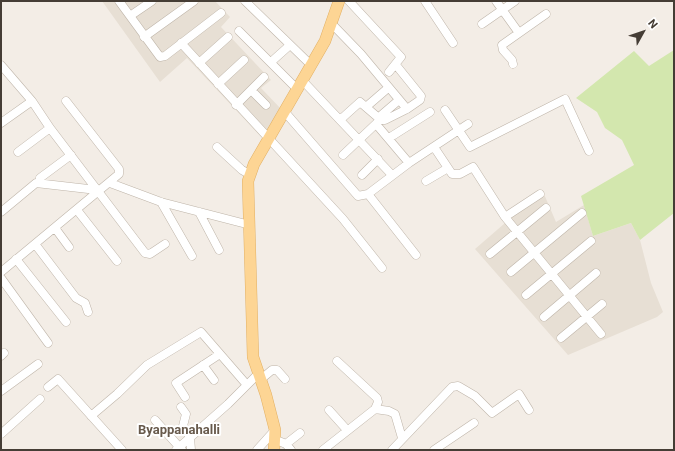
<!DOCTYPE html>
<html>
<head>
<meta charset="utf-8">
<style>
  body { margin:0 }
  #map { position:relative; width:675px; height:451px; overflow:hidden; background:#f3ede6; font-family:Roboto,sans-serif }
  canvas { display:block }
  .frame { position:absolute; inset:0; border:2px solid #453d35; pointer-events:none }
  .north { position:absolute; left:623px; top:12px; width:40px; height:40px; -webkit-text-stroke:3px #fff; paint-order:stroke; rotate:50deg; font-size:11px; font-weight:700; line-height:16px; text-align:center; color:#453d35 }
  .north::after { content:''; display:block; margin:auto; width:14px; height:18px; background:#453d35; clip-path:polygon(50% 0,100% 100%,50% 72%,0 100%) }
</style>
</head>
<body>
<div id="map">
<canvas width="675" height="451"></canvas>
<div class="frame"></div>
<div class="north">N</div>
</div>
<script>
const ctx = document.querySelector('canvas').getContext('2d');
ctx.lineJoin = 'round';
function fill(path, color) { ctx.fillStyle = color; ctx.fill(path, 'evenodd'); }
const poly = rows => new Path2D(rows.map(r => 'M' + r).join(''));
function trace(path, color, width, dash) { ctx.strokeStyle = color; ctx.lineWidth = width; ctx.lineCap = dash ? 'butt' : 'round'; ctx.setLineDash(dash || []); ctx.stroke(path); }
function write(font, color, halo, rows, align = 'center') {
  ctx.font = font + ' Roboto,sans-serif'; ctx.lineWidth = 4; ctx.setLineDash([]); ctx.textBaseline = 'middle'; ctx.strokeStyle = halo; ctx.fillStyle = color; for (const [text, x, y, turn = 0] of rows) {
    ctx.save(); ctx.translate(x, y); ctx.rotate((+turn || 0) * Math.PI / 180); ctx.textAlign = isNaN(turn) ? turn : align; if (halo) ctx.strokeText(text, 0, 0); ctx.fillText(text, 0, 0); ctx.restore();
  }
}
const residential = poly([
  [102,1,215,1,230,17,221,27,271,80,261,88,282,110,264,140,187,58,160,82],
  [544,194,556,222,584,205,593,236,631,223,640,240,651,283,663,312,657,317,568,355,475,249,512,217]
]);
const green = poly([
  [674,50,674,213,640,240,631,223,593,236,581,196,634,165,622,140,605,128,597,112,576,98,634,51,649,66]
]);
const minor = poly([
  [119,1,160,57,165,56,221,13],
  [245,1,311,65],
  [349,1,401,57,389,72],
  [425,1,453,43],
  [496,1,519,33,502,45,503,50,512,60,513,64],
  [130,16,152,1],
  [331,23,361,54,407,109],
  [482,24,515,1],
  [239,31,297,89],
  [519,33,546,14],
  [144,37,194,1],
  [181,43,343,219,382,268],
  [271,62,290,45],
  [199,63,228,37],
  [1,65,32,101,50,128,145,253,150,254,165,244],
  [302,80,392,175],
  [218,84,244,60],
  [251,90,266,105],
  [236,105,264,77],
  [366,107,388,88],
  [445,110,470,147,565,99,589,151],
  [284,111,358,196,368,194,409,163],
  [378,118,399,100],
  [340,120,360,102,381,120,385,120,407,109,420,100,421,96,396,65],
  [1,123,32,101],
  [376,124,409,163,468,124],
  [389,138,430,112],
  [217,147,242,170,249,174],
  [434,147,452,174,460,174,473,167,505,217,601,334],
  [18,152,50,128],
  [343,155,380,120],
  [362,175,378,159],
  [40,178,71,155],
  [426,181,448,168],
  [110,183,161,202,250,225],
  [368,194,416,255],
  [161,202,192,256],
  [77,210,117,261],
  [1,212,36,183,97,190],
  [199,212,219,250],
  [505,217,540,194],
  [55,228,69,247],
  [35,244,76,298,85,303,88,312],
  [490,254,546,208],
  [16,259,66,322],
  [1,272,119,174,119,169,66,101],
  [511,272,582,213],
  [1,278,48,343],
  [526,295,591,241],
  [544,317,596,273],
  [561,338,602,304],
  [1,356,4,353],
  [337,361,377,398,378,402,375,409],
  [203,365,214,380],
  [260,380,272,370,277,370,285,379],
  [48,387,58,379,122,450],
  [1,391,38,364],
  [185,397,176,383,220,354],
  [181,407,186,414,183,426,190,437,191,450],
  [329,410,347,430],
  [91,416,117,394,147,365,201,332,247,385],
  [155,420,182,450],
  [1,434,40,399],
  [276,440,286,444,291,450],
  [286,444,300,433],
  [176,450,228,404,258,374],
  [257,450,275,430],
  [323,450,375,409,389,411,395,414,402,438],
  [392,450,452,387,458,386,475,396,492,413,519,394,529,410],
  [434,450,474,423]
]);
const major = poly([
  [274,450,275,430,266,395,253,357,248,181,254,164,325,41,339,1]
]);
const quarterNames = [
  ["Byappanahalli",179,431]
];
fill(residential, '#e7dfd4');
fill(green, '#d3e7ae');
trace(minor, '#beb4a8', 9);
trace(major, '#e2b064', 12);
trace(minor, '#fff', 8);
trace(major, '#fdd594', 11);
write('bold 13px', '#685a4c', '#fff', quarterNames);
</script>
</body>
</html>
